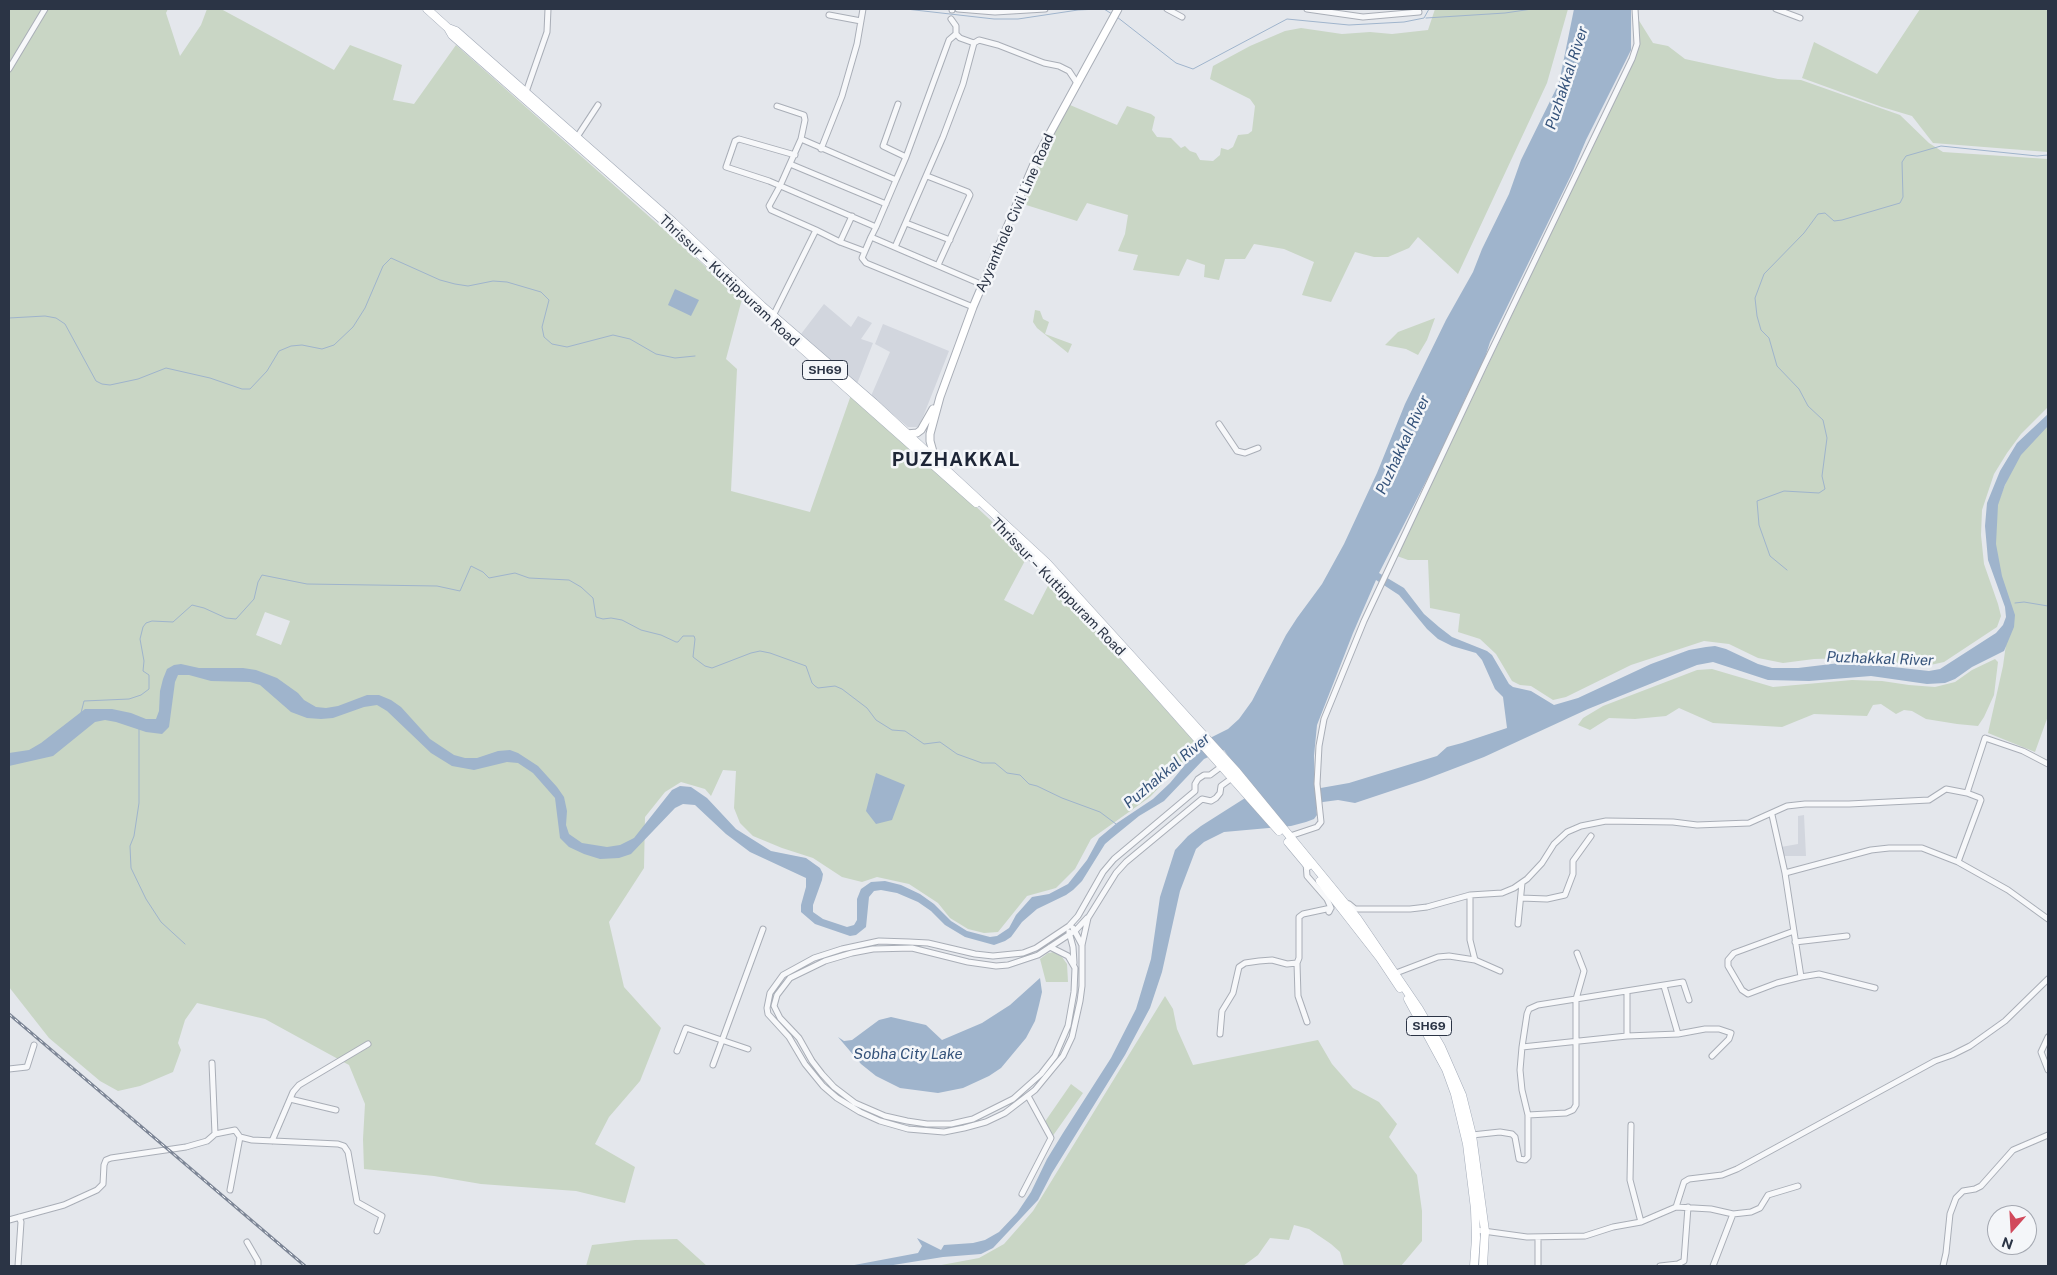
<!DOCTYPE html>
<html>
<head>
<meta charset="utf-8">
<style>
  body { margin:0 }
  #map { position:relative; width:2057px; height:1275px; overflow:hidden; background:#e4e7ec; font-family:"Public Sans",sans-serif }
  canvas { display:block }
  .frame { position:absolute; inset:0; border:10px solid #2b3445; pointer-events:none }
  .north { position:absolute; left:1987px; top:1205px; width:50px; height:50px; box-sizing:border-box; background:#f4f6f9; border:1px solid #a4a8b1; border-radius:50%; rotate:199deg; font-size:14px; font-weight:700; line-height:20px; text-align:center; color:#2b3445 }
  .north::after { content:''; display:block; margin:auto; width:18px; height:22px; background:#d1495b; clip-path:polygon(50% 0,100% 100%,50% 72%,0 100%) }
</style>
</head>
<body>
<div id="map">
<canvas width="2057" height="1275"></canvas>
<div class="frame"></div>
<div class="north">N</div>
</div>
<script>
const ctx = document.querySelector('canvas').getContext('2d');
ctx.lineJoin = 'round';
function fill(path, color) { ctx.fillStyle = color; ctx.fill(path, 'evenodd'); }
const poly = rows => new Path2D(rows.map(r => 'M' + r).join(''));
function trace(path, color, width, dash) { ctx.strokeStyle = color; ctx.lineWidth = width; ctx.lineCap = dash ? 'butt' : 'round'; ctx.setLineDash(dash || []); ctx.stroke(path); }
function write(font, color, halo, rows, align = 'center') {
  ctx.font = font + ' "Public Sans",sans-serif'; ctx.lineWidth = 5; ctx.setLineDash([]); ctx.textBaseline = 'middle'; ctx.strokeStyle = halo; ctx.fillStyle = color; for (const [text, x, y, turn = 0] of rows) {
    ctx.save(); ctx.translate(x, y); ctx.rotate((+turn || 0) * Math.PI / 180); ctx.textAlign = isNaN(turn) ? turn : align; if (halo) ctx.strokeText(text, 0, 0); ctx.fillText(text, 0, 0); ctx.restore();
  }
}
const built = poly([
  [824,304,851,327,858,316,872,323,861,339,873,343,857,384,801,334],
  [883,324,949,351,919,427,908,427,871,396,890,352,875,344],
  [1804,815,1806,856,1781,856,1781,847,1798,844,1798,816]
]);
const green = poly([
  [9,9,168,9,166,13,180,56,201,25,207,9,221,9,334,70,350,45,402,65,393,100,414,104,456,45,742,299,726,359,737,369,731,491,810,512,851,395,914,449,1028,555,1004,600,1033,615,1051,580,1198,746,1150,797,1091,839,1075,869,1056,888,1027,896,998,932,984,933,968,929,950,918,938,903,909,884,877,877,862,882,842,877,813,858,782,848,753,836,740,823,734,808,736,771,723,770,711,796,705,789,681,782,665,792,645,817,644,868,609,922,624,987,661,1028,640,1081,609,1117,595,1144,635,1167,625,1203,576,1191,481,1184,434,1176,364,1169,363,1139,365,1104,349,1065,265,1019,197,1003,185,1020,178,1043,181,1050,173,1072,140,1086,118,1091,100,1081,49,1038,9,987],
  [265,612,290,621,281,645,256,635],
  [1435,9,1568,9,1547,83,1458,274,1418,237,1409,248,1388,257,1374,257,1355,252,1331,302,1302,295,1314,262,1284,249,1254,244,1245,259,1225,259,1219,280,1204,277,1205,265,1187,259,1179,276,1133,270,1138,255,1118,251,1125,234,1128,215,1087,203,1077,221,1023,204,1031,184,1037,180,1036,170,1056,128,1070,105,1117,125,1127,106,1151,114,1155,117,1152,130,1157,137,1171,138,1181,148,1185,146,1190,151,1196,153,1200,160,1213,161,1220,155,1221,148,1228,150,1233,147,1238,135,1248,134,1252,131,1255,106,1250,99,1210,79,1213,66,1250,46,1285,31,1301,28,1342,34,1370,32,1392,34,1428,30],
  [1920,9,2048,9,2048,152,1933,143,1912,116,1882,107,1802,78,1814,42,1877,74],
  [1638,19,1653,43,1668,46,1685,59,1778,79,1801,80,1900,115,1929,143,1943,152,2048,159,2048,407,2021,434,2007,453,1994,474,1982,510,1981,535,1984,564,1998,604,2001,616,1997,627,1944,662,1926,666,1849,658,1814,659,1783,663,1758,658,1729,644,1704,641,1631,665,1566,697,1553,700,1531,686,1520,685,1512,681,1496,654,1480,639,1458,632,1460,614,1430,608,1428,560,1408,560,1397,556,1636,55,1639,38],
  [1035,310,1040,311,1043,319,1049,322,1045,334,1072,344,1068,353,1037,328,1033,322],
  [1435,318,1427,340,1418,355,1406,349,1385,345,1398,332],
  [2048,421,2048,716,2035,752,1988,733,2003,666,2010,615,1989,541,1997,505,2020,448],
  [1995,659,1998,662,1994,695,1984,717,1978,726,1957,724,1926,719,1912,711,1904,710,1896,714,1881,704,1873,705,1867,716,1814,714,1782,727,1713,723,1679,708,1666,716,1635,719,1609,718,1590,730,1578,725,1583,718,1603,706,1697,670,1712,669,1773,687,1852,680,1882,681,1909,685,1935,687,1955,682,1972,670],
  [1054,952,1062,957,1067,964,1068,982,1046,982,1040,959,1048,953],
  [1165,996,1173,1009,1177,1029,1193,1065,1318,1040,1332,1064,1353,1088,1379,1102,1397,1124,1389,1137,1417,1175,1422,1211,1422,1241,1401,1266,1344,1266,1340,1252,1331,1244,1309,1229,1294,1225,1289,1240,1270,1238,1258,1255,1243,1266,936,1266,979,1258,1004,1244,1033,1211],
  [1071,1084,1083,1093,1052,1137,1044,1123],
  [677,1239,707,1266,586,1266,592,1245,635,1240]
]);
const water = poly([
  [1574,9,1631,9,1631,50,1586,140,1572,173,1490,342,1480,373,1466,397,1442,450,1379,573,1404,588,1424,614,1439,627,1452,637,1487,651,1492,655,1509,684,1513,687,1531,691,1554,705,1578,698,1651,664,1689,650,1706,647,1715,646,1726,649,1758,664,1772,668,1798,668,1848,662,1929,671,1940,669,1996,633,2003,625,2006,617,2005,607,1988,560,1985,526,1987,503,2000,471,2017,443,2048,414,2048,426,2021,455,2005,485,1998,505,1996,544,2002,576,2015,615,2014,627,2004,651,1972,667,1955,679,1945,683,1927,684,1871,676,1809,681,1768,680,1713,662,1697,665,1588,709,1484,757,1424,780,1355,803,1338,800,1323,802,1316,805,1317,815,1314,819,1306,822,1291,826,1224,832,1204,842,1196,849,1180,891,1162,972,1150,1008,1125,1055,1052,1173,1038,1200,993,1248,981,1254,943,1257,887,1266,849,1266,918,1253,922,1246,917,1238,941,1250,944,1245,973,1243,985,1240,999,1232,1017,1213,1031,1192,1047,1159,1063,1133,1111,1058,1136,1009,1151,959,1160,897,1175,850,1188,836,1201,826,1253,793,1224,750,1204,759,1164,801,1139,816,1112,838,1105,844,1082,881,1073,890,1066,895,1037,909,1022,922,1011,937,1005,941,994,945,965,937,945,925,931,911,918,902,897,893,881,890,874,891,869,897,866,927,856,935,850,936,815,924,801,912,801,905,806,887,806,878,750,852,726,834,695,805,683,804,675,808,631,854,619,858,600,859,584,854,569,847,560,838,555,798,533,773,518,763,507,762,474,770,452,766,431,753,387,711,377,705,364,707,333,718,321,719,307,718,291,712,260,685,250,682,211,681,189,675,178,675,175,682,169,727,162,734,146,732,116,722,105,720,95,722,53,756,9,766,9,753,29,750,41,743,85,709,112,709,131,713,146,719,156,719,159,711,160,691,163,679,167,669,174,665,181,664,199,668,243,668,256,670,277,678,298,693,304,700,316,707,326,708,338,706,367,695,379,695,391,700,401,707,430,739,454,755,465,758,477,758,498,751,510,750,518,753,538,766,557,787,564,797,567,811,566,825,569,834,582,843,607,847,620,845,634,838,672,790,680,786,691,787,707,798,736,829,771,851,806,858,820,868,823,874,822,880,813,905,813,912,823,919,847,927,854,925,857,920,857,899,861,889,871,882,885,881,901,885,920,894,934,904,951,921,967,931,990,937,997,936,1009,928,1016,915,1032,897,1049,894,1068,884,1087,860,1099,838,1117,823,1153,799,1170,783,1199,748,1212,737,1228,729,1239,719,1252,701,1286,635,1297,618,1322,584,1344,544,1377,473,1405,404,1446,320,1473,272,1482,249,1509,194,1521,160,1559,83],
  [1376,580,1399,595,1427,629,1438,639,1452,646,1476,653,1482,660,1495,689,1503,697,1507,728,1462,743,1447,747,1437,756,1349,783,1315,789,1314,756,1317,725,1353,633],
  [675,289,699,300,691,316,668,305],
  [876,773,905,785,892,820,876,824,866,811],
  [1040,978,1042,992,1039,1005,1035,1021,1026,1038,1001,1068,989,1076,963,1088,938,1093,900,1088,876,1076,861,1064,838,1037,844,1041,852,1040,879,1020,891,1017,926,1025,942,1040,982,1023,1010,1005]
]);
const stream = poly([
  [906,9,994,19,1018,19,1078,10,1099,9],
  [1104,9,1112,14],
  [1117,17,1176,63,1193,69,1287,19,1349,25,1404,22,1424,18,1429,9],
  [1426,18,1505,13,1532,9],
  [9,318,45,316,56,318,65,324,96,381,102,384,110,385,138,379,166,368,210,378,242,389,250,389,267,371,279,351,291,346,302,345,322,349,334,345,353,327,365,308,383,266,391,258,440,280,455,284,468,286,493,281,507,282,541,292,549,300,542,327,544,337,552,344,567,347,613,335,630,339,656,354,675,358,695,356],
  [1787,570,1770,556,1759,525,1757,501,1784,491,1819,493,1825,489,1822,476,1827,438,1823,420,1808,406,1799,389,1777,366,1769,338,1761,330,1757,316,1755,298,1764,274,1804,233,1818,214,1825,213,1834,221,1842,220,1900,203,1903,197,1902,162,1906,156,1941,146,2037,156,2048,155],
  [2015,603,2024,602,2048,606],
  [81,713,84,701,129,699,141,695,149,689,149,675,143,671,144,661,140,639,143,627,146,623,152,621,173,622,192,605,204,608,226,618,236,619,254,599,258,582,262,575,307,584,437,586,460,591,471,566,483,572,489,578,515,573,529,578,569,580,581,587,593,598,596,617,603,619,611,618,622,620,641,630,661,635,676,642,678,642,683,636,694,636,695,639,693,657,705,666,712,668,751,653,760,651,770,653,806,666,812,683,815,686,818,688,835,686,842,689,867,708,876,720,892,730,905,731,924,744,940,742,957,754,982,763,995,763,1007,773,1020,775,1029,784,1037,786,1062,798,1100,812,1116,824],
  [139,729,139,803,134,836,130,846,131,868,146,899,161,922,185,944]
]);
const minor = poly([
  [958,9,995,12,1045,9],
  [1167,9,1182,17],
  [1307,9,1363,17,1419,12],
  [1776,9,1800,18],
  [952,10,952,9],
  [829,15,861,21],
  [956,34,960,38,974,43],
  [9,69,45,9],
  [526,92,547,32,548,9],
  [777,106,804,115,805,120,801,139],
  [577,137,598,105],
  [821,149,842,96,857,44,863,9],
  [795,155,739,139,735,141,726,167,769,181,876,227,896,180],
  [906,157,949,40,956,34,956,26,951,19],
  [790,164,886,204],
  [927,176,968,192,970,195,938,265],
  [906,223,950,240],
  [876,227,871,237,983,285],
  [816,230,840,242,852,216],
  [871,237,862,258,866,263,973,307],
  [840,242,864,251],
  [895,247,943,137,963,84,974,43,979,40,998,45,1044,63,1059,66,1069,71,1077,83],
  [773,316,816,230,771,210,769,206,780,186,801,139,896,180,906,157,883,146,898,104],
  [1219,424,1237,451,1245,453,1258,448],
  [1222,766,1210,775,1204,775,1198,779,1195,784,1195,791,1114,859,1103,872,1078,916,1069,926,1036,948,1023,953,993,956,975,954,928,943,909,942,879,941,842,949,814,958,783,975,770,993,767,1008,768,1014,789,1037,805,1064,823,1086,837,1098,860,1112,880,1121,908,1129,944,1132,964,1128,986,1122,1005,1113,1035,1090,1063,1056,1072,1037,1080,1001,1082,986,1082,945,1088,918,1116,873,1126,862,1202,799,1211,801,1216,798,1220,793,1221,786,1232,778],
  [1967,793,1980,798,1981,800,1958,862,2008,890,2048,919],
  [1772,815,1785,873],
  [1290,836,1317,827,1321,822,1317,784,1319,746,1324,719,1364,621,1484,366,1632,59,1637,44,1635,9],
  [1306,863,1307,876,1327,899,1331,908],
  [1470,895,1470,940,1475,960],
  [1521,898,1547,899,1565,895,1573,874,1573,861,1591,836],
  [1349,904,1355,909,1410,909,1427,907,1470,895,1502,893,1514,888,1527,879,1542,863,1554,844,1567,832,1581,826,1606,821,1673,822,1697,825,1749,823,1787,806,1805,804,1849,804,1929,800,1946,789,1967,793,1985,738,2023,751,2048,764],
  [1518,924,1522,883],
  [1073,928,1082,945],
  [1794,931,1734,953,1728,960,1728,966,1742,990,1748,994,1777,983,1801,977],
  [1069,932,1073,947,1074,963],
  [1795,942,1847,936],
  [1050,947,1068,956,1075,968,1074,992,1068,1026,1055,1056,1041,1074,1013,1099,973,1119,951,1124,927,1124,907,1121,885,1116,855,1103,834,1087,822,1074,812,1061,799,1038,780,1018,774,1006,777,995,790,978,825,961,852,953,873,949,912,948,968,962,996,966,1008,965,1038,955,1076,930,1087,918],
  [1297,963,1298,996,1307,1022],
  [1396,973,1438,957,1449,956,1475,960,1500,971],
  [1664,986,1678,1034],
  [1875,988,1819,974,1801,977,1785,873,1871,850,1889,848,1922,848,1958,862],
  [1220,1034,1222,1011,1233,993,1239,967,1245,963,1259,961,1272,960,1287,964,1297,963,1299,958,1299,917,1303,914,1331,908,1329,912],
  [1627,1036,1627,992],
  [2048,1037,2041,1052,2048,1070],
  [1522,1047,1527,1014,1529,1009,1538,1005,1683,982,1689,1000],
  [677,1051,686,1028,748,1049],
  [212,1063,215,1134],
  [713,1065,763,929],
  [9,1069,27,1067,34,1045],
  [290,1099,336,1110],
  [1528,1115,1566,1113,1573,1110,1576,1105,1576,999,1584,971,1577,953],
  [1631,1125,1630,1180,1641,1222],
  [1472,1135,1500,1132,1512,1134,1515,1137,1519,1159,1525,1160,1528,1157,1528,1115,1522,1090,1520,1070,1522,1047,1627,1036,1678,1034,1705,1029,1719,1029,1731,1033,1729,1039,1712,1056],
  [272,1141,293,1092,299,1085,368,1044],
  [230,1190,240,1137],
  [1022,1194,1051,1138,1028,1096],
  [1676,1207,1711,1209,1733,1214,1751,1212,1760,1208,1768,1195,1798,1186],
  [9,1220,64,1205,97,1190,103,1184,104,1165,106,1160,111,1158,186,1147,207,1141,215,1134,235,1130,240,1137,252,1140,338,1144,344,1146,348,1152,357,1202,382,1216,377,1231],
  [1476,1230,1527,1237,1585,1236,1613,1227,1641,1222,1676,1207,1684,1182,1689,1179,1722,1175,1737,1169,1935,1061,1952,1055,1970,1046,2005,1021,2048,979],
  [1538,1238,1538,1266],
  [247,1242,258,1261,258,1266],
  [18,1266,21,1222,19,1217],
  [1660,1266,1678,1264,1684,1261,1688,1207],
  [1713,1266,1733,1214],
  [1943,1266,1946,1253,1950,1214,1956,1198,1963,1191,1975,1189,1981,1186,2013,1150,2048,1135]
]);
const secondary = poly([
  [907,434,917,433,921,430,933,409],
  [935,459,930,441,930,434,940,397,973,307,1037,157,1118,9]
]);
const primary = poly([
  [427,9,448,28,456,31,673,222,762,306,874,403,1047,563,1237,772,1357,918,1419,1009,1441,1047,1462,1095,1472,1135,1485,1231,1483,1266],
  [448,28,452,35,666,223,771,321,976,503],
  [1015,540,1077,603,1279,831],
  [1288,842,1308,866],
  [1320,881,1380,958,1400,988],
  [1408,999,1446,1069,1455,1094,1467,1144,1475,1209,1476,1238,1474,1266]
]);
const rail = poly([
  [9,1014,305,1266]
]);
const shields = [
  [825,370,45],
  [1429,1026,45]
];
const shieldNames = [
  ["SH69",825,370],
  ["SH69",1429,1026]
];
const streetNames = [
  ["Ayyanthole Civil Line Road",1015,213,-66],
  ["Thrissur – Kuttippuram Road",729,281,43],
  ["Thrissur – Kuttippuram Road",1058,587,46]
];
const waterNames = [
  ["Puzhakkal River",1567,78,-72],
  ["Puzhakkal River",1403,445,-65],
  ["Puzhakkal River",1880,659,2],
  ["Puzhakkal River",1167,771,-40],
  ["Sobha City Lake",908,1054]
];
const districtNames = [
  ["PUZHAKKAL",956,460]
];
fill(built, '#d2d6de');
fill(green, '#c9d6c5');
fill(water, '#9fb4cc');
trace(stream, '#9fb4cc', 1);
trace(minor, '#a9aeb7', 7);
trace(secondary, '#a9aeb7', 9);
trace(primary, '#a3abb8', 9);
trace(minor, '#f7f8fa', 5);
trace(secondary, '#fff', 7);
trace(primary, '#fff', 8);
trace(rail, '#7d8696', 3);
trace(rail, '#f4f6f9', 1, [4]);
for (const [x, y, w] of shields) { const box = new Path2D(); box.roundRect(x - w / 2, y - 9.5, w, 19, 4); ctx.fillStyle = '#f4f6f9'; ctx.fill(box); trace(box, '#2b3445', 1); }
write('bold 12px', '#2b3445', null, shieldNames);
write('14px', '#2b3445', '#f4f6f9', streetNames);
write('italic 15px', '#34527a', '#f4f6f9', waterNames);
ctx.letterSpacing = '1px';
write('bold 19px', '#1d2536', '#f4f6f9', districtNames);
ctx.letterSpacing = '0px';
</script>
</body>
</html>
